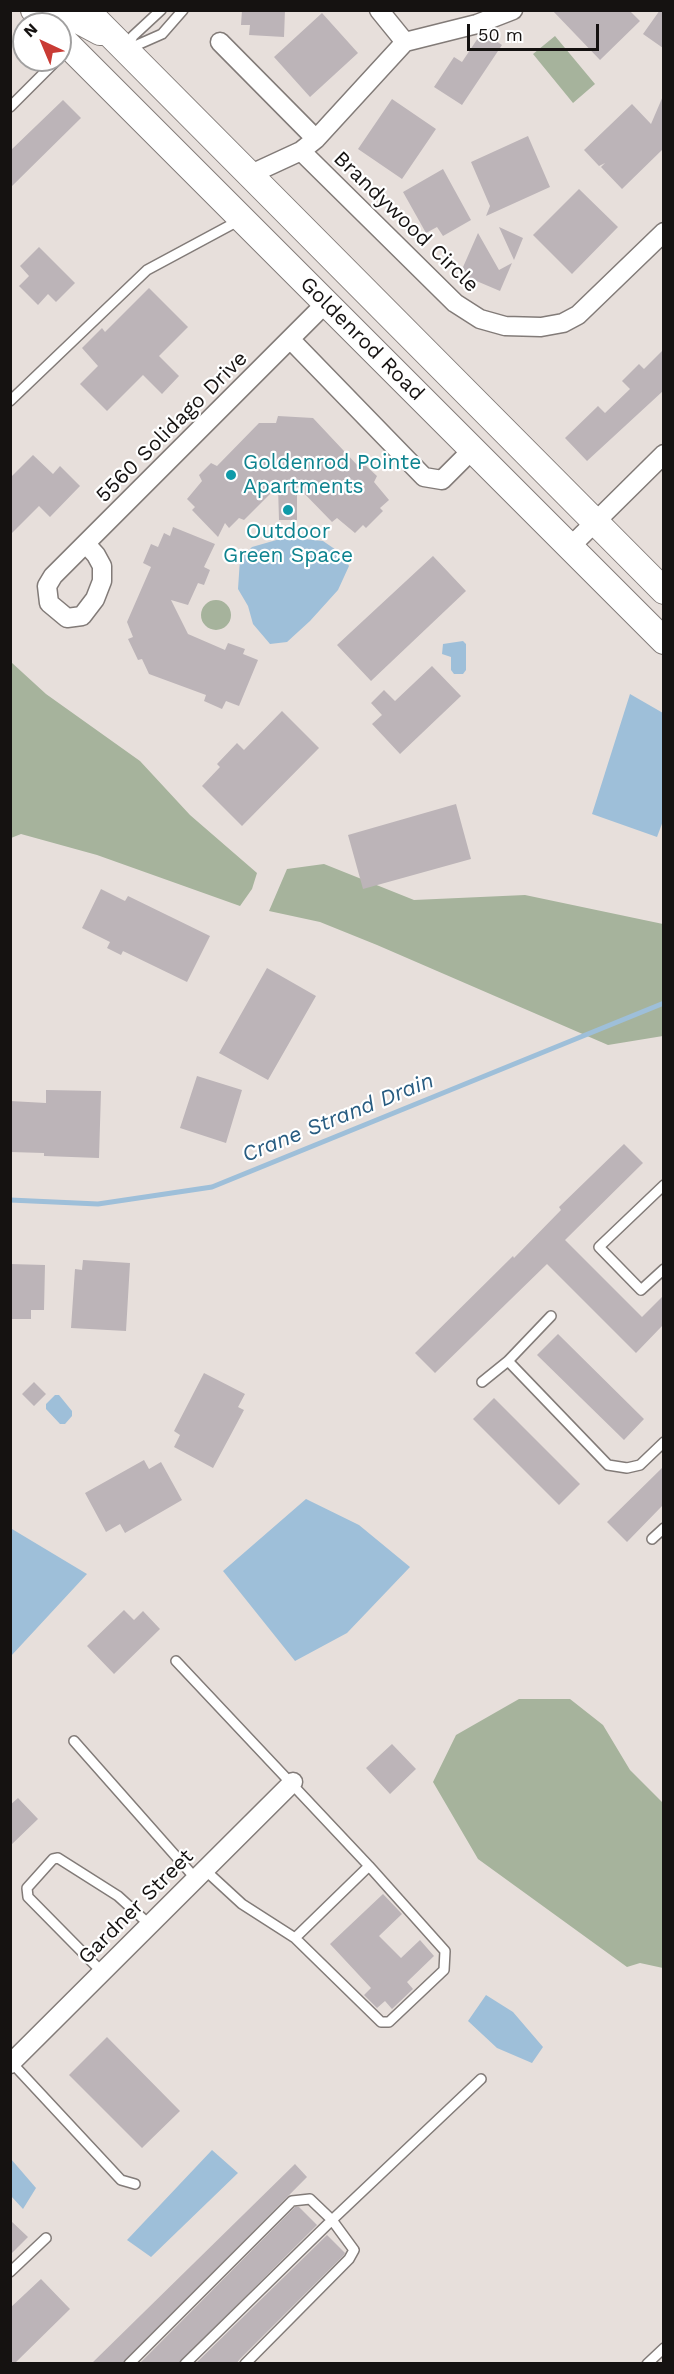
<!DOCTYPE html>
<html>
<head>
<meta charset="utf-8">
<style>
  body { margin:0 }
  #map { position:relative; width:674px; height:2374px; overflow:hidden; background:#e7dfdb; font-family:"Work Sans",sans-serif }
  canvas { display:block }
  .frame { position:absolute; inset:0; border:12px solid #151211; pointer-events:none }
  .north { position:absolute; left:12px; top:12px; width:60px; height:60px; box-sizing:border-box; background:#fff; border:2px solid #a1a0a0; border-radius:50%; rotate:316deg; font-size:16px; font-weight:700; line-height:24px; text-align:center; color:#151211 }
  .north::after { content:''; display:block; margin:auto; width:21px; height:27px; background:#c93b35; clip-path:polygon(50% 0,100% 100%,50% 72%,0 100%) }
  .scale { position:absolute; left:467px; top:24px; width:132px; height:27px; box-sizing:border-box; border:3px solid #151211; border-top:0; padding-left:8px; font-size:18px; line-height:21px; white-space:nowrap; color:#151211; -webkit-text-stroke:4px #fff; paint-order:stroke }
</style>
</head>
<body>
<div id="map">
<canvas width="674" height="2374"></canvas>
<div class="frame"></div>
<div class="north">N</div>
<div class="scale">50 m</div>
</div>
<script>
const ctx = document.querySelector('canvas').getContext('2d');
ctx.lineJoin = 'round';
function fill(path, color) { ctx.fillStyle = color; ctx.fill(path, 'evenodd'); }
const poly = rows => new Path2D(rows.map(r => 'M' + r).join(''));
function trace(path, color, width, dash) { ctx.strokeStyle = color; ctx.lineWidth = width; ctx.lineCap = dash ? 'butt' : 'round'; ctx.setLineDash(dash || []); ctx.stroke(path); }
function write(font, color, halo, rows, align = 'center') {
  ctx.font = font + ' "Work Sans",sans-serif'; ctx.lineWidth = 4.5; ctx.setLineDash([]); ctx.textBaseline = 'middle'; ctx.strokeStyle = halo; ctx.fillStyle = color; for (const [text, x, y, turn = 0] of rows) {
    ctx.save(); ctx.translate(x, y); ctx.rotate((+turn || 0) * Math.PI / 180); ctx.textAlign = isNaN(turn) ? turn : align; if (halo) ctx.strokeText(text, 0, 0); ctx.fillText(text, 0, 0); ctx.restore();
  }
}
const green = poly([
  [555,36,595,84,573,103,533,54],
  '201 615a15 15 0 1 1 30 0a15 15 0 1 1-30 0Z',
  [11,662,46,694,140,761,190,815,257,873,252,889,240,906,97,855,21,834,11,838],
  [324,864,414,900,525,895,663,924,663,1036,608,1045,377,945,320,922,269,911,287,869],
  [519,1699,570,1699,603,1725,630,1770,663,1803,663,1968,640,1963,627,1967,478,1859,433,1782,456,1735]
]);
const water = poly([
  [287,537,323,541,342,554,349,566,338,590,310,621,287,642,270,644,253,624,248,606,238,589,240,559,252,547],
  [463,641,466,644,466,670,463,674,454,674,451,670,451,657,442,654,443,644],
  [630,694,663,713,663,821,657,837,592,814],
  [55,1395,59,1395,72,1411,72,1416,65,1424,60,1424,46,1409,46,1404],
  [306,1499,359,1525,410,1567,347,1633,295,1661,223,1571],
  [12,1529,87,1574,11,1656,10,1531],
  [486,1995,513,2012,543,2047,532,2063,497,2048,468,2021],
  [212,2150,238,2173,151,2257,127,2240],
  [11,2159,36,2188,23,2209,11,2196]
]);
const stream = poly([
  [10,1200,98,1204,212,1187,664,1003]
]);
const building = poly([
  [242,10,285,10,284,37,249,35,250,25,241,25],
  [552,10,629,10,640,21,600,60],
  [660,10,663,10,663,48,643,34],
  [322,13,358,53,310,97,274,57],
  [484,33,502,45,462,105,434,87,454,57,462,62,480,35],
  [663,96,663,149,622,189,601,167,605,163,599,166,584,150,632,104,651,124],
  [392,99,436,129,402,179,358,149],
  [63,100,81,118,10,188,10,151],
  [528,136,550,187,486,216,490,206,471,162],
  [443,169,471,220,443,236,437,227,426,233,403,192],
  [579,189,618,227,572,274,533,235],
  [499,227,523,238,514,260],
  [478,233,499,270,512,263,500,291,460,274],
  [39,247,75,283,56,302,48,294,38,305,19,286,29,276,20,266],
  [149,288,188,327,159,356,179,376,162,394,143,375,107,411,80,384,98,366,82,348,102,328,105,332],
  [663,350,663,391,587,461,565,438,598,406,605,413,630,389,622,381,639,364,644,369],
  [278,416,313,418,359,467,364,464,377,476,374,482,389,500,380,508,383,511,366,528,363,525,355,533,337,518,332,522,297,486,297,520,279,520,278,486,244,520,239,518,229,528,225,523,218,537,192,510,195,507,187,499,202,481,199,475,211,463,217,466,259,423,276,423],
  [33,455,53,474,60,466,80,486,50,517,39,506,10,535,10,478],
  [173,527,215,544,204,567,210,570,204,585,198,583,188,605,171,600,188,634,225,650,228,643,245,649,243,654,258,660,239,706,226,701,222,709,204,701,206,695,149,674,142,659,138,660,128,639,133,637,127,622,151,567,143,563,151,544,158,547,164,533,170,536],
  [433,556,466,591,371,681,337,645],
  [432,666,461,696,400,754,372,724,382,715,371,703,384,690,395,701],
  [282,711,319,748,242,826,202,786,220,767,217,764,237,743,244,750],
  [456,804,471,859,363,889,348,835],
  [101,889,125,901,128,896,210,936,187,982,123,951,121,955,107,948,110,942,82,928],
  [267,968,316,996,268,1080,219,1053],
  [197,1076,242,1090,226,1143,180,1128],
  [46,1090,101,1091,99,1158,44,1156,44,1153,10,1152,10,1101,46,1103],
  [624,1144,643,1163,565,1240,642,1317,663,1296,663,1325,636,1353,547,1264,435,1373,415,1353,513,1256,514,1258,561,1210,559,1207],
  [83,1260,130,1263,126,1331,71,1328,75,1269,82,1270],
  [10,1264,45,1265,44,1310,31,1310,31,1319,10,1319],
  [558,1334,644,1419,624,1440,537,1355],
  [204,1373,245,1394,238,1407,244,1410,213,1468,174,1447,180,1435,174,1431],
  [34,1382,46,1394,34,1406,22,1394],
  [494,1398,580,1484,559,1505,473,1419],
  [144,1460,149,1469,161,1462,182,1500,125,1533,120,1524,106,1532,85,1493],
  [663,1467,663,1505,627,1542,607,1522],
  [124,1610,134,1620,143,1611,160,1629,114,1674,87,1646],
  [392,1744,416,1769,390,1794,366,1768],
  [18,1798,38,1819,10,1846,10,1805],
  [383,1894,402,1914,379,1936,401,1958,420,1940,434,1956,407,1982,413,1989,392,2009,385,2001,377,2008,364,1995,371,1988,330,1944],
  [107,2037,180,2111,142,2148,69,2075],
  [295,2164,307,2177,122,2364,91,2364],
  [295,2207,299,2207,317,2225,178,2364,139,2364],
  [10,2220,28,2237,10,2255],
  [327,2235,345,2253,344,2255,240,2359,236,2364,195,2364],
  [41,2279,70,2309,14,2364,10,2364,10,2308]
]);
const lane = poly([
  [127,48,133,36,161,10],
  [128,49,162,34,183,10],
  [10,107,57,60],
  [10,401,147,270,240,220],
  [664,1185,599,1247,641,1290,664,1269],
  [508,1361,608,1465,627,1468,640,1465,664,1442],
  [482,1382,508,1361,551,1316],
  [652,1539,664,1528],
  [176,1661,369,1866,295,1938,242,1904,205,1870],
  [74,1741,196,1879],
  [295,1938,381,2022,389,2022,444,1970,445,1951,369,1866],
  [102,1972,28,1897,27,1888,53,1859,58,1858,118,1896,150,1925],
  [12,2063,121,2180,135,2184],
  [10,2272,46,2238],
  [129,2364,292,2201,310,2199,332,2220,185,2364],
  [245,2364,349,2259,354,2250,332,2220,481,2079],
  [647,2364,664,2348]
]);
const street = poly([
  [379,10,405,42],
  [220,42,316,139],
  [301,151,455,303,480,319,505,326,541,327,563,323,578,315,664,232],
  [249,175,301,151,316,139,405,42,477,24,513,10],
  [326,303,290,339,424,477,442,480,472,450],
  [87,545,96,555,102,566,102,581,95,599,82,616,67,618,49,603,47,586,53,576,290,339],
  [570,547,664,454],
  [10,2064,293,1782]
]);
const secondary = poly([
  [34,10,47,24],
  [59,10,100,32],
  [86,10,664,591],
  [60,37,664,641]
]);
const markers = [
  [231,475,6,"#0f9aa8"],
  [288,510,6,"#0f9aa8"]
];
const streetNames = [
  ["Brandywood Circle",406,222,44],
  ["Goldenrod Road",362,339,45],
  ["5560 Solidago Drive",172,427,-45],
  ["Gardner Street",136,1907,-45]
];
const cultureNames = [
  ["Goldenrod Pointe",243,463],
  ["Apartments",243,487],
  ["Outdoor",288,532,"center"],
  ["Green Space",288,556,"center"]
];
const waterNames = [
  ["Crane Strand Drain",338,1118,-22]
];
fill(green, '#a6b39c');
fill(water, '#9ebfd9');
trace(stream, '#9ebfd9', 5);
fill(building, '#bcb4b8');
trace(lane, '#827b78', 12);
trace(street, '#827b78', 21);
trace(secondary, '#827b78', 28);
trace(lane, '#fff', 9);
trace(street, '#fff', 18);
trace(secondary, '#fff', 26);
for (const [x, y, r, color] of markers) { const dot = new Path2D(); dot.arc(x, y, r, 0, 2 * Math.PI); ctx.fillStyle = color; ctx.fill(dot); trace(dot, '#fff', 2); }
write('21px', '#151211', '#fff', streetNames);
write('21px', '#0d838f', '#fff', cultureNames, 'left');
write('italic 22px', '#285c81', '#fff', waterNames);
</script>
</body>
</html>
